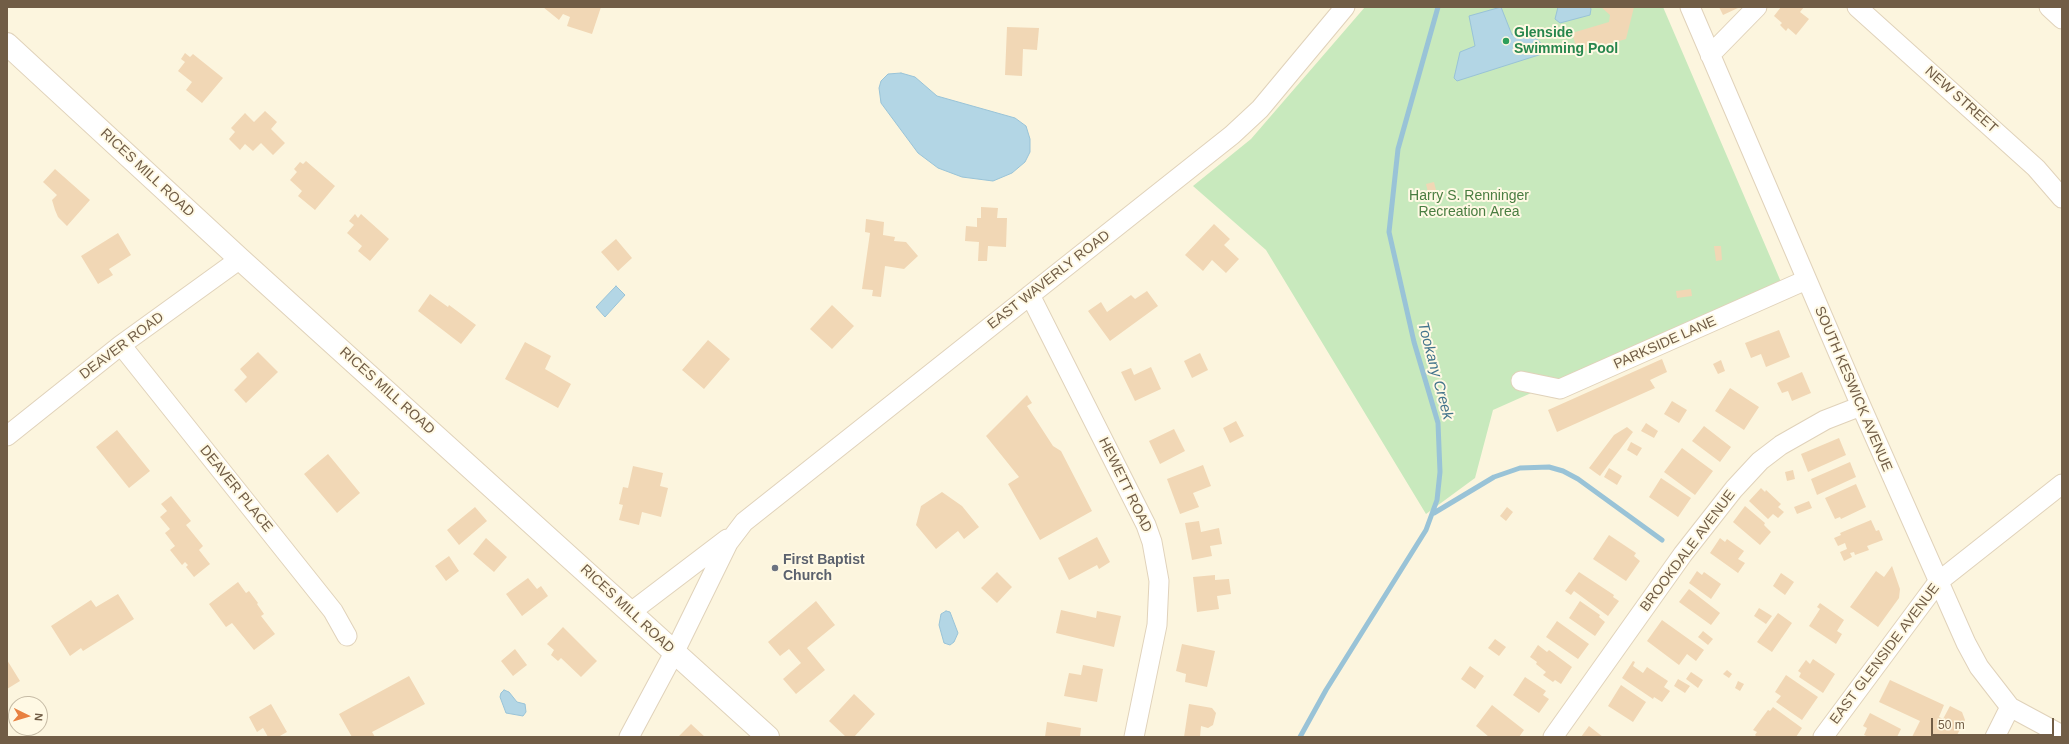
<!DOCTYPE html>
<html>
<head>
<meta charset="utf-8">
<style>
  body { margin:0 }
  #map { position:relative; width:2069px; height:744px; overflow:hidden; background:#fcf5de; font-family:Arial,sans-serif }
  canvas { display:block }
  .frame { position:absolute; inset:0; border:8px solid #715d46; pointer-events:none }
  .north { position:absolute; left:8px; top:696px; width:40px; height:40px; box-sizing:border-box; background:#fff9e4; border:1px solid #c6bba5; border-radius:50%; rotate:95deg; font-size:11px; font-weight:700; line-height:16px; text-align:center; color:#715d46 }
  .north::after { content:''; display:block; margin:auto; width:14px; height:18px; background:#e88141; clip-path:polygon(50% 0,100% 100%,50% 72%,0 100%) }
  .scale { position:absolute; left:1931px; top:718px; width:123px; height:18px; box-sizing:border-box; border:2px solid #715d46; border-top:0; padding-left:5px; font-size:12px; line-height:14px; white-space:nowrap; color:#715d46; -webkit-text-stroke:3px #fff9e4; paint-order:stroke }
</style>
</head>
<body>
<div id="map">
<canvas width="2069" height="744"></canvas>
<div class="frame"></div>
<div class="north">N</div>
<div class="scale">50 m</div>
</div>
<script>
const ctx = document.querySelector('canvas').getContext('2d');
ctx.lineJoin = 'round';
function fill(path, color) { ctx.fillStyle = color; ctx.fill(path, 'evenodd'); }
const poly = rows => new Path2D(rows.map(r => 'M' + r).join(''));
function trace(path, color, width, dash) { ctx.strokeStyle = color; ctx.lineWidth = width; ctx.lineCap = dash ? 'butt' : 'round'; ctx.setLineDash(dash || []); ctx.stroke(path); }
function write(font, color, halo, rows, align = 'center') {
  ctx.font = font + ' Arial,sans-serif'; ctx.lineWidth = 4; ctx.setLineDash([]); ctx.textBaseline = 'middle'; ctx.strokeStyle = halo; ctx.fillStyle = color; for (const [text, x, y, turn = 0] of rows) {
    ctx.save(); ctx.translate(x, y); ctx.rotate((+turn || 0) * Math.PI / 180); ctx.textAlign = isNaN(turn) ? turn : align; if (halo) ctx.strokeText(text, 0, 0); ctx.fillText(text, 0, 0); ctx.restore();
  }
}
const green = poly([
  [1365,7,1663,7,1781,282,1493,410,1475,478,1426,514,1266,250,1193,186,1251,139]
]);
const water = poly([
  [1501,7,1512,35,1527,30,1546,48,1545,53,1457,81,1454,78,1460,52,1475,46,1469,16,1501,7],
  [1558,7,1590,7,1591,9,1590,15,1560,23,1555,19,1558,7],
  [901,73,915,77,937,96,1015,118,1026,126,1030,139,1030,152,1025,162,1012,173,993,181,962,177,938,168,918,153,881,103,879,88,881,81,888,74,901,73],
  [616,286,625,295,605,317,596,307,616,286],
  [946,611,950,612,958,633,954,642,950,645,944,643,939,625,941,614,946,611],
  [504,690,509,692,517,702,525,704,526,712,523,716,506,713,500,697,501,693,504,690]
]);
const stream = poly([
  [1434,513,1494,477,1520,468,1549,467,1563,471,1578,479,1662,540],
  [1300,737,1326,690,1426,530,1437,500,1440,472,1438,423,1414,342,1389,232,1398,149,1438,7]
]);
const building = poly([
  [543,7,601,7,592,34,567,26,570,17,563,14,559,20],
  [1601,7,1634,7,1626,39,1578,53,1572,33,1609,22,1610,15],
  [1719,7,1740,7,1723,15],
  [1781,7,1804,7,1800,12,1809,19,1796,35,1788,28,1786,31,1780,25,1782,23,1774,16],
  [1007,27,1039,28,1037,50,1023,49,1022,76,1005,75],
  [185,53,190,57,193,54,223,78,202,103,186,90,192,82,178,71,185,62,181,59],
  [265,111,277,122,271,129,285,143,273,155,261,143,253,151,245,144,240,150,229,139,235,132,231,128,245,113,254,122],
  [306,161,335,186,315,210,298,196,302,191,290,180,297,172,294,169,300,162,303,164],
  [55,169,90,200,67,226,58,217,55,210,52,200,57,195,43,182],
  [1434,182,1437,194,1429,196,1426,184],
  [981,207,998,208,997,218,1007,218,1006,247,988,246,987,261,978,261,979,242,965,241,966,226,977,227,977,218,981,218],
  [355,214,358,218,361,214,389,239,370,261,358,251,362,246,347,233,354,225,349,221],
  [866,219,884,222,883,235,895,237,894,241,906,242,918,256,904,269,885,266,881,297,872,296,873,290,862,289,870,233,865,232],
  [1214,224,1230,239,1224,245,1239,259,1226,273,1212,260,1203,271,1185,255],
  [118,233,131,255,109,269,113,275,98,284,81,256],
  [616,239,632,258,618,271,601,252],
  [1714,246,1721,246,1722,260,1716,261],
  [1691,289,1692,296,1677,298,1676,291],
  [1147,291,1158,306,1110,341,1088,311,1101,302,1107,312,1131,295,1135,299],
  [430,294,448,307,449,305,476,325,461,344,418,311],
  [832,305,854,326,832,349,810,329],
  [1779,330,1790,357,1766,367,1761,354,1751,358,1745,343],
  [708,340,730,359,704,389,682,370],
  [525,342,551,356,545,369,571,384,558,408,505,379],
  [258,352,278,372,246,403,234,390,247,377,240,369],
  [1200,353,1208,370,1192,378,1184,361],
  [1662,359,1667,372,1650,380,1655,388,1557,432,1548,410],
  [1721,360,1725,371,1718,374,1713,364],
  [1151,367,1161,389,1135,401,1121,372,1131,368,1134,375],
  [1802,372,1811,393,1792,401,1788,391,1782,393,1777,383],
  [1730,388,1759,407,1744,430,1715,411],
  [1027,395,1032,403,1027,406,1053,446,1061,451,1092,511,1040,540,1008,484,1019,477,986,436],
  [1672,401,1687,410,1679,423,1664,414],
  [1236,421,1244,436,1230,443,1223,428],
  [1646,423,1658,431,1654,438,1641,431],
  [1704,426,1731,447,1720,462,1692,441],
  [1627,427,1633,432,1600,476,1589,468,1614,435],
  [1174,429,1185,451,1160,464,1149,441],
  [117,430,150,471,129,488,96,447],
  [1839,438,1846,455,1808,472,1801,454],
  [1631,442,1642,448,1637,456,1627,450],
  [1682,448,1713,471,1695,495,1664,472],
  [328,454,360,493,337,513,304,474],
  [1850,462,1856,477,1817,495,1811,479],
  [1203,465,1211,486,1193,493,1199,507,1180,514,1167,479],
  [633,466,663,473,660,486,668,488,661,517,642,512,639,525,619,520,623,505,619,504,623,487,628,488],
  [1609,468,1622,476,1617,485,1604,477],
  [1793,470,1795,479,1787,481,1785,472],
  [1661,478,1691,498,1678,517,1649,497],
  [1856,484,1866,507,1841,519,1840,517,1835,519,1825,498],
  [1761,488,1765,492,1766,490,1781,504,1778,507,1784,512,1778,518,1773,514,1768,519,1749,501],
  [942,492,962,506,979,527,964,539,958,531,936,549,916,525,921,506],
  [171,496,191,521,186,525,203,546,199,550,210,564,194,577,186,567,188,565,185,562,182,565,170,550,175,546,165,533,170,529,160,517,167,511,161,504],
  [1809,501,1812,508,1797,514,1794,507],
  [1745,506,1765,523,1764,525,1771,532,1760,545,1733,522],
  [475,507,487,521,459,545,447,530],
  [1507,507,1513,512,1506,521,1500,516],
  [1871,520,1876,531,1879,530,1883,540,1867,546,1869,550,1855,555,1854,552,1850,553,1852,557,1844,561,1840,552,1847,549,1845,543,1838,546,1834,538,1841,535,1840,533],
  [1199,521,1201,532,1219,528,1222,544,1210,546,1212,556,1192,560,1185,523],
  [1609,535,1636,553,1634,556,1640,561,1626,581,1593,559],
  [1097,537,1110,562,1099,569,1097,565,1069,580,1058,558],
  [486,538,507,557,494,572,473,554],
  [1720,538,1725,542,1727,539,1744,551,1738,559,1745,563,1738,573,1710,553],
  [449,556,459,571,446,581,435,566],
  [1892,566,1900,589,1899,598,1878,627,1850,607,1876,571,1884,577],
  [1697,571,1702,575,1704,572,1721,584,1711,599,1689,583],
  [997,572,1012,587,997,603,981,588],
  [1579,572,1614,595,1613,597,1619,601,1608,616,1574,591,1571,595,1565,591],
  [1781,573,1794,582,1785,595,1773,586],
  [1215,575,1215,580,1229,579,1231,594,1217,596,1219,609,1197,612,1193,577],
  [528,578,537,589,541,586,548,596,522,616,506,594],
  [238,582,246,593,249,591,258,603,257,604,264,614,261,616,275,634,254,650,232,623,226,627,209,604],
  [1689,589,1720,613,1711,625,1679,602],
  [118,594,134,619,83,651,81,648,70,656,51,626,91,600,96,607],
  [816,601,835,625,807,648,825,670,796,694,783,679,801,663,789,649,780,656,768,642],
  [1580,601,1600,615,1599,617,1605,622,1595,636,1569,618],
  [1820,603,1844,620,1837,631,1842,634,1836,644,1809,626,1820,609,1817,607],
  [1759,608,1772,616,1766,624,1754,616],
  [1061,610,1096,618,1097,611,1121,616,1114,647,1056,633],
  [1778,613,1792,623,1772,652,1757,642],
  [1662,620,1704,650,1696,661,1687,654,1679,665,1647,641],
  [1557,621,1589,644,1578,659,1546,637],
  [563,627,597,661,581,677,561,658,558,661,551,655,554,650,547,644],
  [1703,631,1713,639,1708,645,1698,637],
  [1495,639,1506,647,1499,656,1488,648],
  [1182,644,1215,651,1207,687,1185,682,1186,674,1176,671],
  [1538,645,1547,652,1549,650,1572,667,1561,684,1555,680,1553,682,1543,675,1546,672,1536,664,1537,662,1530,657],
  [515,649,527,665,513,676,501,661],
  [1813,659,1835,674,1823,693,1799,677,1801,673,1798,671,1806,660,1810,664],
  [7,660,20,681,7,689],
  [1633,661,1635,662,1633,666,1643,673,1647,667,1668,681,1664,687,1670,691,1662,702,1654,697,1653,699,1622,678],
  [1083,665,1103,669,1097,702,1064,696,1069,673,1081,675],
  [1470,666,1484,676,1475,689,1461,679],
  [1727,670,1732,674,1729,678,1723,674],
  [1691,672,1703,680,1698,688,1686,679],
  [1786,675,1818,697,1802,720,1776,702,1781,696,1775,692],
  [409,676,425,704,372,732,375,737,352,737,339,714],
  [1525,677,1546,691,1543,695,1549,699,1539,713,1513,695],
  [1678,679,1690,686,1685,693,1674,686],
  [1890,680,1944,705,1939,717,1943,719,1950,706,1962,712,1965,720,1956,737,1912,737,1920,721,1879,702],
  [1738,681,1744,684,1740,691,1735,688],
  [1621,685,1646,702,1633,722,1608,706],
  [854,694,875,714,854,737,846,737,829,721],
  [271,704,287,732,278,737,268,737,263,728,257,732,249,717],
  [1189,704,1212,708,1216,713,1213,725,1208,728,1201,726,1200,737,1184,737],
  [1492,705,1524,730,1519,737,1489,737,1476,726],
  [1773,707,1802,728,1796,737,1757,737,1755,735,1757,732,1753,730,1768,710,1770,711],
  [1870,713,1901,729,1897,737,1869,737,1864,735,1867,728,1863,726],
  [1047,722,1081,728,1080,737,1045,737],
  [691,724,705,737,678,737],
  [1589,726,1603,737,1581,737]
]);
const minor = poly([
  [1690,7,1861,406,1966,643,1979,667,2010,707,2062,735],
  [1857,7,2036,168,2062,198],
  [2049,7,2062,19],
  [1710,55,1757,7],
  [1030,295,1146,525,1152,542,1159,581,1157,625,1134,737],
  [121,345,333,611,347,636],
  [1521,381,1560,389,1806,280],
  [7,436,121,345,240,259],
  [631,612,727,539],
  [629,737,674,653,728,543,744,522,1232,135,1260,109,1345,7],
  [1553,737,1683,554,1734,489,1760,461,1781,445,1825,420,1861,406],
  [1823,737,1938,582,2062,484],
  [1995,737,2010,707]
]);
const tertiary = poly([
  [7,44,240,259,768,737]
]);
const markers = [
  [1506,41,4,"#2e9e5b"],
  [775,568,4,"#6b7280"]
];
const leisureNames = [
  ["Glenside",1514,33],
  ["Swimming Pool",1514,49]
];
const streetNames = [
  ["NEW STREET",1961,100,42],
  ["RICES MILL ROAD",147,173,43],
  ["EAST WAVERLY ROAD",1049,280,-38],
  ["PARKSIDE LANE",1665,343,-24],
  ["DEAVER ROAD",122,346,-37],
  ["SOUTH KESWICK AVENUE",1853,389,67],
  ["RICES MILL ROAD",387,391,42],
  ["HEWETT ROAD",1125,485,64],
  ["DEAVER PLACE",236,489,51],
  ["BROOKDALE AVENUE",1688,551,-53],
  ["RICES MILL ROAD",627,609,43],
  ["EAST GLENSIDE AVENUE",1885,654,-53]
];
const parkNames = [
  ["Harry S. Renninger",1469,196],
  ["Recreation Area",1469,212]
];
const worshipNames = [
  ["First Baptist",783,560],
  ["Church",783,576]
];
const waterNames = [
  ["Tookany Creek",1435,371,75]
];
fill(green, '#c8e9bd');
fill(water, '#b3d6e5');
trace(water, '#99c3d7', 1);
trace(stream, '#99c3d7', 5);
fill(building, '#f1d7b5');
trace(minor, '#e0d2ba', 21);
trace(tertiary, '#e0d2ba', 24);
trace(minor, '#fff', 19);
trace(tertiary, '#fff', 22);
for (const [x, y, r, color] of markers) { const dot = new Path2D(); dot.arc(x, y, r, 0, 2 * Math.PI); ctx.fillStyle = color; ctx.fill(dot); trace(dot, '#fff9e4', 1.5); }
write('bold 14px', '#27864d', '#fff9e4', leisureNames, 'left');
write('14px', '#715d46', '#fff9e4', streetNames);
write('14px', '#497d41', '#fff9e4', parkNames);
write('bold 14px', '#5b616d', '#fff9e4', worshipNames, 'left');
write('italic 15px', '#43748c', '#fff9e4', waterNames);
</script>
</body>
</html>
